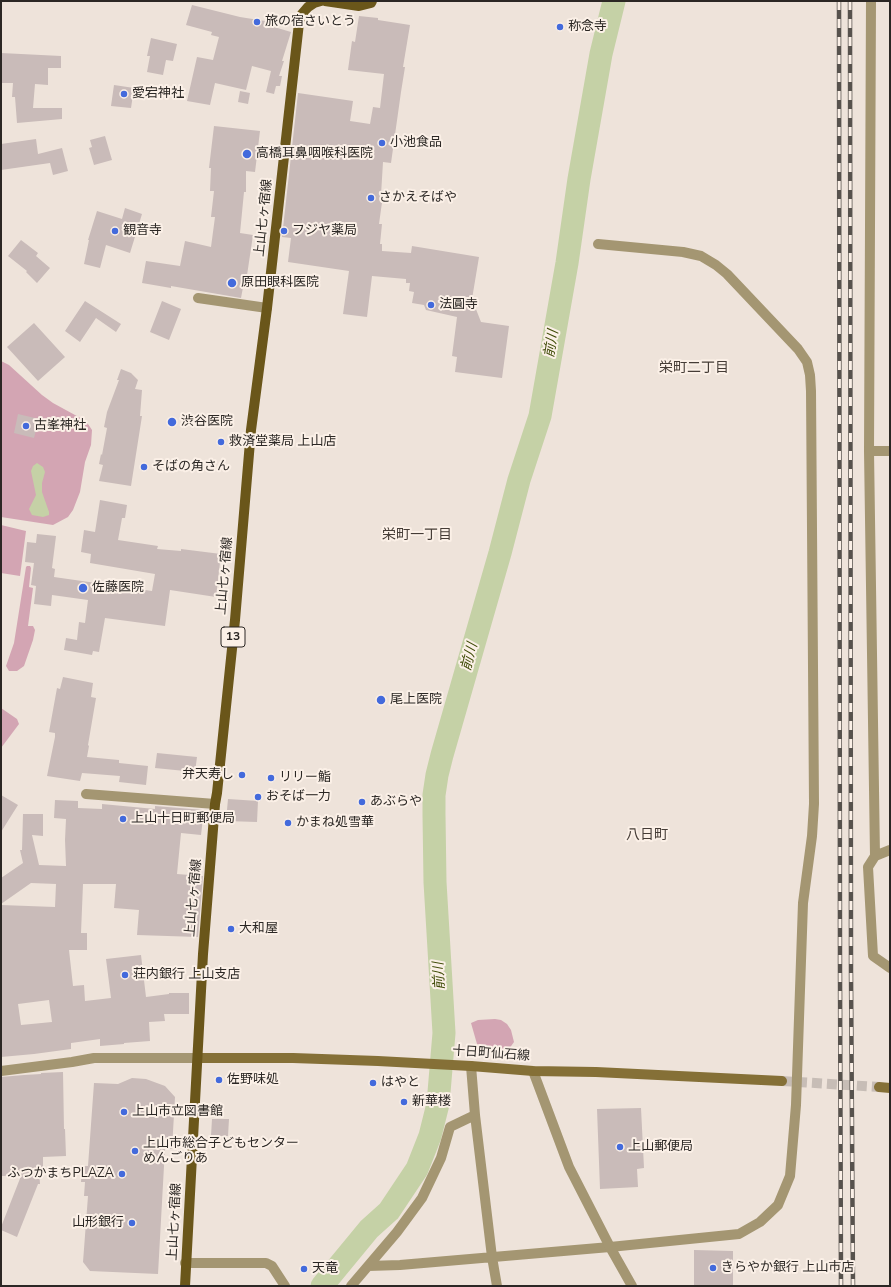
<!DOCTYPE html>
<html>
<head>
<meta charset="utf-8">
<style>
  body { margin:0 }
  #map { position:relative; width:891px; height:1287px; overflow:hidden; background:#eee3da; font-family:"Nunito Sans",sans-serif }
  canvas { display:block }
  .frame { position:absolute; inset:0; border:2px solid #2b2724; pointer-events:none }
</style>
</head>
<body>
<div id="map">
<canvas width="891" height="1287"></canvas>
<div class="frame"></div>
</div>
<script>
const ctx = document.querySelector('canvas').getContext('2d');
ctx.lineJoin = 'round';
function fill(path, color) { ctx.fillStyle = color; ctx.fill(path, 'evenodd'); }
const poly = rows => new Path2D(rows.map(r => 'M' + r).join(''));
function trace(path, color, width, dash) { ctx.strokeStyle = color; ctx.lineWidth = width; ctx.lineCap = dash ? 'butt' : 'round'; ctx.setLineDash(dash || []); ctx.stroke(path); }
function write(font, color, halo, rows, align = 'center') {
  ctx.font = font + ' "Nunito Sans","Noto Sans JP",sans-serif'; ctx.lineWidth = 4; ctx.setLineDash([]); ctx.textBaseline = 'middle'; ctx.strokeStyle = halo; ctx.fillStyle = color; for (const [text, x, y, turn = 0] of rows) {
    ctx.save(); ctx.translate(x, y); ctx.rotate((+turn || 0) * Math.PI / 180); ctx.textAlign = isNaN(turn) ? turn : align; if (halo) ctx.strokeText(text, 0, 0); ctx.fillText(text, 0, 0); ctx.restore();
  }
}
const green = poly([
  [1,361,9,365,42,395,53,403,86,421,92,430,91,445,85,462,80,492,73,510,68,517,53,525,1,517],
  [1,525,26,531,20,576,1,573],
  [27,566,30,566,31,568,29,587,33,588,28,626,33,626,35,630,33,640,24,666,17,671,9,671,6,666,14,643,26,567],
  [1,708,17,719,19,724,1,748],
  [495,1019,501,1020,507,1024,511,1030,514,1042,509,1049,503,1052,479,1051,471,1023,478,1020]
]);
const water = poly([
  [37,463,43,467,45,472,42,483,42,492,49,512,49,515,43,517,32,515,29,509,36,495,31,471,33,466]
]);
const river = poly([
  [322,1286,369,1229,389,1211,417,1169,430,1136,438,1104,444,1033,435,882,434,815,434,795,437,775,442,755,500,553,519,480,540,416,567,263,579,179,601,54,614,1]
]);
const building = poly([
  [192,5,240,17,265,21,264,24,291,32,282,61,284,61,279,76,282,76,280,86,276,86,274,94,266,92,271,71,252,66,246,90,215,83,210,105,187,101,197,57,213,60,219,37,211,35,212,32,186,25],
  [359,16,378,18,378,20,410,25,403,67,405,67,401,92,391,163,383,162,381,195,383,195,379,224,382,224,380,244,382,244,382,251,411,253,412,246,479,257,472,299,481,322,509,326,502,378,455,372,457,357,452,356,457,317,426,310,424,305,412,303,414,292,409,291,410,283,406,283,406,279,372,276,367,317,343,314,349,271,288,262,291,238,282,237,298,93,353,101,350,121,370,124,373,107,380,108,384,74,348,70,352,41,355,42],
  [151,38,177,44,173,61,166,60,163,75,147,72,150,56,147,56],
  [1,53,61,56,61,68,48,68,48,85,35,84,33,108,62,108,62,119,17,123,15,97,12,97,13,83,1,83],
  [114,85,134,88,131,108,111,106],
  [240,91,250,93,248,104,238,102],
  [214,126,260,131,255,172,246,171,246,192,244,192,240,233,253,235,246,282,244,282,241,298,171,286,171,288,142,283,146,261,180,266,185,241,211,247,215,217,211,217,214,191,210,191,211,168,209,168],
  [105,136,112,160,94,165,89,148,92,147,90,140],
  [36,139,38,154,62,148,68,171,53,175,50,163,1,170,1,144],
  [125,208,142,214,130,253,106,245,100,268,84,264,89,240,88,240,97,211,122,219],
  [21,240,38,253,36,256,50,268,37,283,26,272,27,271,8,256],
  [85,301,121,324,116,332,96,318,80,342,65,331],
  [162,301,181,309,169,340,150,332],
  [34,323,65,357,38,381,7,347],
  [121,369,131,373,138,380,135,389,142,390,140,416,142,416,131,486,99,481,103,465,99,464,101,454,102,455,107,428,104,427,107,412,119,380,117,380],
  [18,414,39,419,34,438,14,433],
  [100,500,127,505,125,518,122,518,118,540,158,546,157,549,181,551,181,549,221,554,216,597,170,590,165,626,105,618,99,652,93,651,92,655,64,650,66,638,77,640,79,622,85,623,88,600,52,595,51,606,34,604,36,586,31,585,34,563,25,562,27,542,36,543,37,534,56,536,52,568,55,569,54,577,152,591,155,574,90,563,91,554,81,552,84,530,95,532],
  [63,677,93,683,91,697,96,698,88,745,89,746,87,757,119,760,119,763,148,766,146,785,119,782,120,776,82,773,80,781,47,776,55,737,55,733,49,732,57,688,60,689],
  [157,753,197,757,195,772,155,768],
  [1,795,18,805,1,832],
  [228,799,258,801,257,822,226,821],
  [55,800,78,801,78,808,102,809,102,804,155,809,155,806,204,810,201,835,181,833,177,874,203,876,198,937,137,935,139,910,114,908,116,884,83,884,81,933,87,933,87,950,69,950,73,986,84,985,85,1001,111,998,106,959,141,955,146,997,169,994,169,993,189,993,189,1014,164,1014,165,1021,149,1022,150,1041,124,1043,124,1044,100,1046,100,1039,71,1043,71,1049,34,1054,1,1057,1,905,55,907,56,884,31,883,1,904,1,878,23,863,20,850,22,850,23,814,43,814,43,836,32,835,39,865,66,866,65,840,66,819,54,818],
  [49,1000,52,1022,21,1025,18,1004],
  [63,1072,64,1129,65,1129,66,1156,43,1157,43,1168,39,1168,40,1184,38,1184,17,1237,1,1230,1,1227,21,1176,1,1176,1,1077,24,1075,41,1074,41,1073],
  [132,1078,146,1079,165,1086,175,1097,172,1149,165,1148,158,1274,90,1271,83,1262,88,1196,84,1196,85,1182,81,1182,82,1166,88,1166,94,1083,118,1084],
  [641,1108,644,1168,637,1169,638,1187,600,1189,597,1109],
  [212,1119,229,1119,228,1136,211,1136],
  [694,1250,733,1251,733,1286,694,1286]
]);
const secondaryTunnel = poly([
  [782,1081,879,1087]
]);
const minor = poly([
  [871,1,869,451,875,856,868,867,873,956,890,968],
  [198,298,267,308],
  [869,451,890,451],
  [86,794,215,804],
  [875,856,890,850],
  [471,1066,475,1115],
  [1,1071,72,1062,94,1058,198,1058],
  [185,1263,266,1263,272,1266,285,1286],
  [368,1266,400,1265,610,1247,739,1234,760,1222,778,1205,790,1176,796,1105,803,903,812,836,814,804,811,391,810,375,807,362,798,349,727,274,716,265,701,256,683,252,598,244],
  [351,1286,397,1232,422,1198,441,1158,450,1127,475,1115,492,1257,497,1286]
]);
const tertiary = poly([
  [533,1071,569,1167,610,1247,632,1286]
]);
const secondary = poly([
  [198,1058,293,1058,378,1061,471,1066,533,1071,596,1072,782,1081],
  [879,1087,890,1088]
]);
const primary = poly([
  [325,1,359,6,371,3,372,1],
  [185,1286,203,954,215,804,217,793,235,620,251,430,267,308,299,23,302,14,308,7,314,3,321,1]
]);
const rail = poly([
  [839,1,840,972,841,1286],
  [850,1,851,972,853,1286]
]);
const markers = [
  [257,22,4,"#436adc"],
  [560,27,4,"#436adc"],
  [124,94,4,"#436adc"],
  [382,143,4,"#436adc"],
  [247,154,5,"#436adc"],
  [371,198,4,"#436adc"],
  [115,231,4,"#436adc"],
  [284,231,4,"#436adc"],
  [232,283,5,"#436adc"],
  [431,305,4,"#436adc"],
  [172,422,5,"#436adc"],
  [26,426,4,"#436adc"],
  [221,442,4,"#436adc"],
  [144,467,4,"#436adc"],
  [83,588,5,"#436adc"],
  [381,700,5,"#436adc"],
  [242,775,4,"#436adc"],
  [271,778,4,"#436adc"],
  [258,797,4,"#436adc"],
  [362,802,4,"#436adc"],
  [123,819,4,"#436adc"],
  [288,823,4,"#436adc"],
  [231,929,4,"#436adc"],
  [125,975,4,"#436adc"],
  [219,1080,4,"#436adc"],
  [373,1083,4,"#436adc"],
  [404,1102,4,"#436adc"],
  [124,1112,4,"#436adc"],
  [620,1147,4,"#436adc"],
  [135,1151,4,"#436adc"],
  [122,1174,4,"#436adc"],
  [132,1223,4,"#436adc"],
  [713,1268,4,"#436adc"],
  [304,1269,4,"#436adc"]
];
const shields = [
  [233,637,24]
];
const shieldNames = [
  ["13",233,637]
];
const poiNames = [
  ["旅の宿さいとう",265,22],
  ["称念寺",568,27],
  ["愛宕神社",132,94],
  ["小池食品",390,143],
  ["高橋耳鼻咽喉科医院",256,154],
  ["さかえそばや",379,198],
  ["観音寺",123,231],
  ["フジヤ薬局",292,231],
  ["原田眼科医院",241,283],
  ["法圓寺",439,305],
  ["渋谷医院",181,422],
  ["古峯神社",34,426],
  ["救済堂薬局 上山店",229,442],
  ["そばの角さん",152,467],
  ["佐藤医院",92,588],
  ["尾上医院",390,700],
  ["弁天寿し",234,775,"right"],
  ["リリー鮨",279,778],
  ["おそば一力",266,797],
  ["あぶらや",370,802],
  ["上山十日町郵便局",131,819],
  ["かまね処雪華",296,823],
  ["大和屋",239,929],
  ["荘内銀行 上山支店",133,975],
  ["佐野味処",227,1080],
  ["はやと",381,1083],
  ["新華楼",412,1102],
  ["上山市立図書館",132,1112],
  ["上山市総合子どもセンター",143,1144],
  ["めんごりあ",143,1159],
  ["上山郵便局",628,1147],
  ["ふつかまちPLAZA",114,1174,"right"],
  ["山形銀行",124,1223,"right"],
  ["きらやか銀行 上山市店",721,1268],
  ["天竜",312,1269]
];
const streetNames = [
  ["上山七ヶ宿線",264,218,-84],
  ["上山七ヶ宿線",225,576,-85],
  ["上山七ヶ宿線",194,898,-85],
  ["十日町仙石線",491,1054,4],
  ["上山七ヶ宿線",175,1222,-87]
];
const waterNames = [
  ["前川",552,344,-80],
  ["前川",470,657,-75],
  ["前川",440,976,-93]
];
const neighbourhoodNames = [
  ["栄町二丁目",694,369],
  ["栄町一丁目",417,536],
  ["八日町",647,836]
];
fill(green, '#d3a5b3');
fill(water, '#c5d1a6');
trace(river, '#c5d1a6', 23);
fill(building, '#c9bbb9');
trace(secondaryTunnel, '#c7bdb6', 10, [10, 5]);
trace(minor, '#a49672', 10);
trace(tertiary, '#a49672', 10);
trace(secondary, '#857037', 10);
trace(primary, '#6a561a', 10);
trace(rail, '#57524d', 4.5);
trace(rail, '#fbf0e7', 3, [9]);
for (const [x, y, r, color] of markers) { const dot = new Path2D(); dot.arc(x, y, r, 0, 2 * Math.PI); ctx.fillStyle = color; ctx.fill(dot); trace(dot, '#fbf0e7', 1.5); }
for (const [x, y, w] of shields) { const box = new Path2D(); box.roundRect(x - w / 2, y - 10, w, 20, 3); ctx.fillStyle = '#fbf0e7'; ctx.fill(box); trace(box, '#2b2724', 1); }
write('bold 12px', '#2b2724', null, shieldNames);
write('13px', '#2b2724', '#fbf0e7', poiNames, 'left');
write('13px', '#2b2724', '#fbf0e7', streetNames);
write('italic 14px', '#3f4b07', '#fbf0e7', waterNames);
write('14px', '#453c36', '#fbf0e7', neighbourhoodNames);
</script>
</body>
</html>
